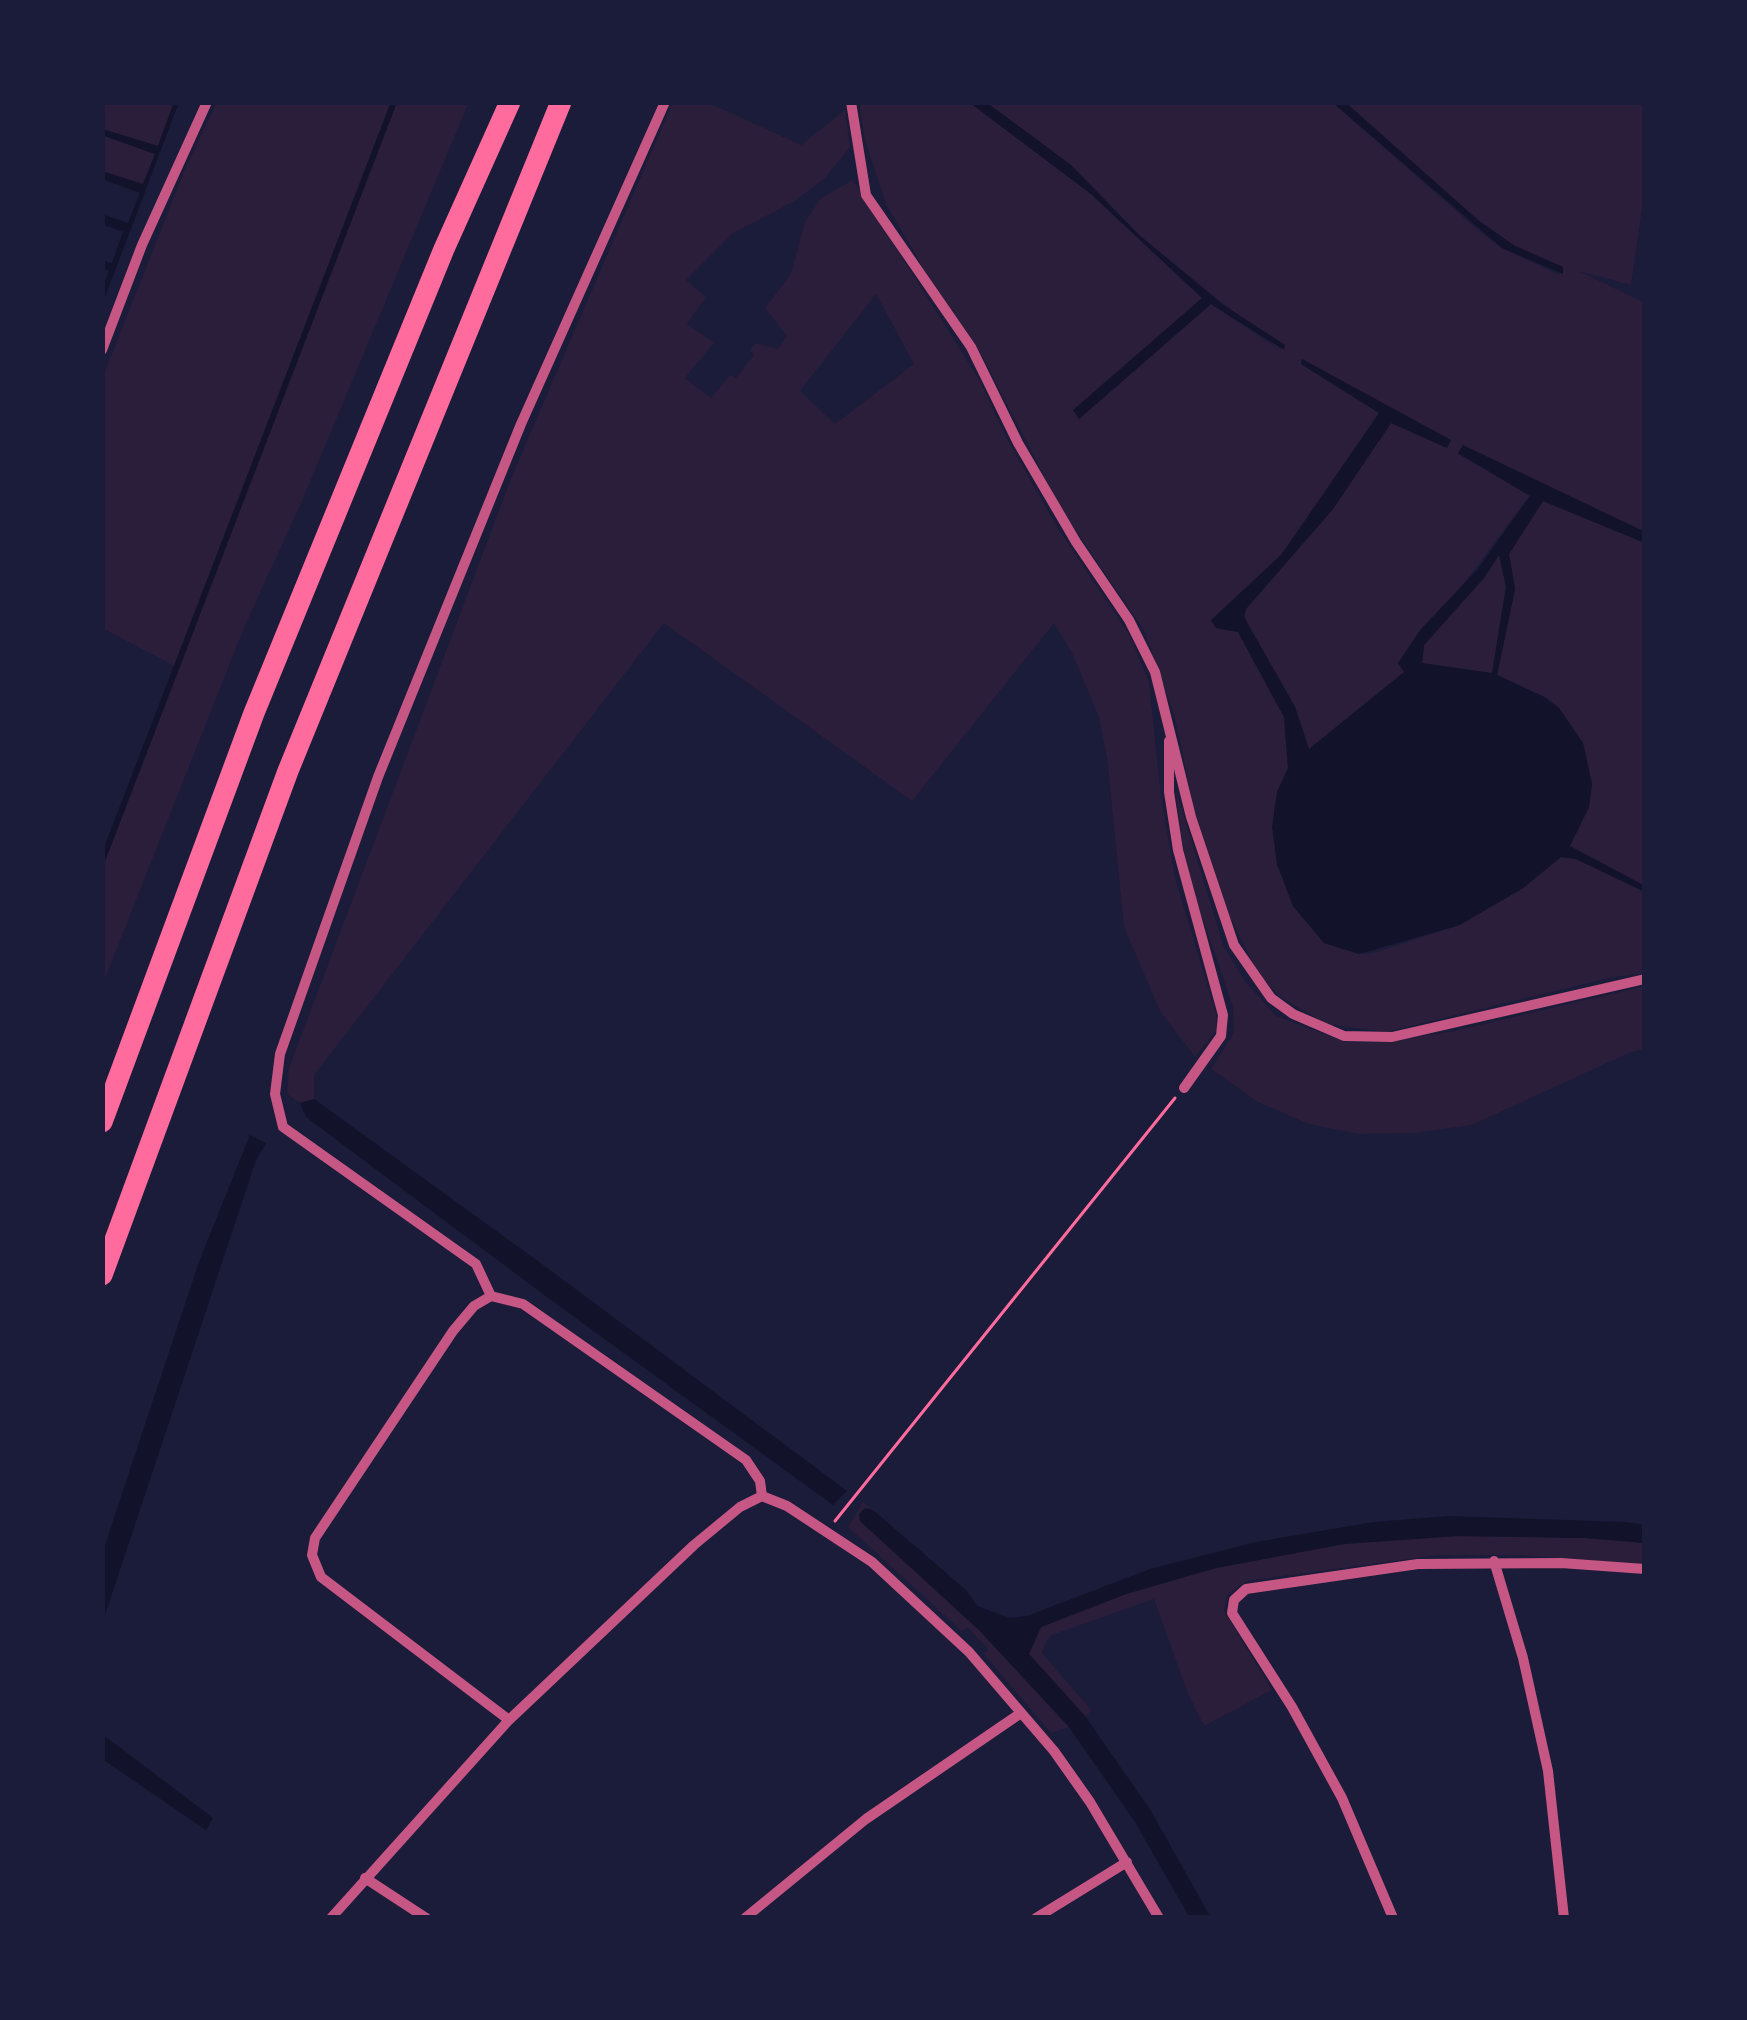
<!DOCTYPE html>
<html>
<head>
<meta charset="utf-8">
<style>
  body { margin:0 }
  #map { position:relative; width:1747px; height:2020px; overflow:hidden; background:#1b1b3a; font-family:Lora,serif }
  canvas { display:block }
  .frame { position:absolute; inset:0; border:105px solid #1b1b3a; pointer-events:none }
</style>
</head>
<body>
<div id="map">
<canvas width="1747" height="2020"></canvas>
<div class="frame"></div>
</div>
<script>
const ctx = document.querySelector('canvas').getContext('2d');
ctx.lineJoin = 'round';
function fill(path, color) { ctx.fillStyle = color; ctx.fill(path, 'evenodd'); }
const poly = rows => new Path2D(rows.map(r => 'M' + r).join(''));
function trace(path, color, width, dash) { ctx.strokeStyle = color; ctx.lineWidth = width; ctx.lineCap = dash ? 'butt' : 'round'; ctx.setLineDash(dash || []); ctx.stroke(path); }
const green = poly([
  [102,102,174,102,158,146,102,129],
  [217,102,469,102,302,501,244,628,102,986,102,861,176,667,102,628,102,379,185,169],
  [673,102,707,102,801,145,845,110,850,147,824,179,793,202,733,233,686,280,706,297,687,324,714,343,685,378,711,398,730,375,736,378,754,355,750,350,755,343,778,349,787,336,765,308,791,274,805,222,821,198,853,180,980,381,1005,435,1057,527,1130,636,1149,682,1161,797,1175,878,1216,1014,1217,1030,1195,1057,1160,1011,1124,927,1107,757,1099,717,1072,653,1054,623,912,801,664,623,314,1075,314,1099,300,1103,287,1094,289,1068,512,476],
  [876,294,914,364,835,424,800,391],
  [859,102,969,102,1091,194,1202,298,1079,419,1211,304,1280,350,1139,235,1071,165,986,102,1332,102,1478,230,1502,248,1559,275,1563,267,1515,246,1479,221,1345,102,1645,102,1645,188,1631,285,1579,271,1645,303,1645,532,1463,446,1458,454,1530,495,1456,594,1405,672,1309,750,1295,707,1244,617,1246,609,1333,509,1391,423,1447,447,1302,359,1301,364,1379,413,1306,523,1281,555,1211,621,1216,628,1238,632,1284,717,1288,768,1274,809,1277,864,1293,906,1324,943,1359,954,1373,953,1459,925,1523,888,1561,857,1576,859,1645,892,1645,973,1613,977,1386,1032,1326,1024,1279,996,1258,973,1229,915,1194,809,1175,718,1145,632,1061,509,977,346,935,288,886,204,865,140],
  [102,135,155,154,143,185,102,171],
  [1543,501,1645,543,1645,886,1569,846,1589,807,1592,784,1583,743,1559,708,1545,697,1497,675,1515,589,1509,554],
  [1500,553,1506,587,1492,674,1422,664,1424,645,1484,578],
  [1176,790,1223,945,1244,980,1276,1016,1346,1042,1373,1042,1450,1032,1645,986,1645,1049,1631,1052,1472,1125,1414,1133,1359,1134,1309,1124,1258,1102,1211,1069,1234,1033,1233,1007,1196,899,1182,843],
  [863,1502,873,1510,868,1508,860,1521,980,1631,1069,1727,1051,1733,984,1654,988,1649,967,1627,962,1631,848,1527],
  [1457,1536,1585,1538,1645,1543,1645,1564,1519,1555,1439,1555,1246,1581,1227,1595,1224,1611,1272,1690,1204,1726,1187,1691,1154,1599,1052,1635,1046,1641,1042,1653,1092,1711,1085,1716,1029,1654,1041,1627,1126,1594,1216,1568,1344,1544]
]);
const water = poly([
  [174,102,179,102,102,305,102,289,109,271,102,268,102,261,112,263,123,232,102,224,102,214,128,223,140,193,102,179,102,171,143,184,155,154,102,135,102,129,158,146],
  [969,102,986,102,1071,165,1139,235,1222,304,1285,345,1284,350,1211,304,1079,419,1073,410,1202,298,1091,194],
  [1332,102,1345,102,1479,221,1515,246,1563,267,1563,274,1502,248],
  [1302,359,1451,440,1447,448,1391,423,1333,509,1246,609,1244,617,1295,707,1309,749,1404,672,1398,663,1421,629,1477,570,1530,496,1458,453,1463,445,1645,532,1645,543,1543,501,1509,554,1515,589,1497,675,1544,697,1559,708,1583,743,1592,784,1589,807,1570,846,1645,886,1645,892,1576,859,1561,857,1523,888,1460,925,1359,954,1324,943,1293,906,1277,864,1272,827,1277,792,1288,768,1284,717,1238,632,1216,628,1211,620,1281,555,1379,413,1301,364],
  [1499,555,1506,587,1492,673,1422,663,1424,645,1484,578],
  [314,1099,546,1267,847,1491,833,1505,555,1303,306,1117,300,1103],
  [250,1135,266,1143,256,1160,102,1624,102,1554,199,1262],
  [865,1508,873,1510,966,1590,977,1606,1010,1618,1027,1616,1150,1569,1256,1542,1374,1522,1449,1516,1625,1522,1645,1525,1645,1543,1584,1538,1457,1536,1344,1544,1216,1568,1126,1594,1041,1627,1029,1654,1085,1716,1151,1811,1211,1918,1190,1918,1135,1822,1069,1727,980,1631,860,1521,859,1514],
  [102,1734,213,1818,206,1830,102,1759]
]);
const stream = poly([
  [102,861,394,102]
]);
const path = poly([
  [835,1521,1175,1098]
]);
const minor = poly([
  [665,102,521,424,378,777,280,1054,275,1094,283,1127,476,1264,491,1296,523,1304,746,1460,760,1481,762,1496],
  [851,102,866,195,971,347,1018,443,1076,542,1129,620,1155,672,1191,817,1234,945,1271,998,1293,1014,1344,1036,1392,1037,1645,979],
  [102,350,142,245,207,102],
  [1169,741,1169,792,1178,850,1223,1015,1221,1036,1184,1088],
  [491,1296,474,1306,453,1331,315,1538,312,1555,321,1577,509,1720],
  [762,1496,787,1506,872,1562,969,1652,1054,1751,1090,1802,1159,1918],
  [1494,1561,1523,1658,1548,1771,1564,1918],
  [365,1878,426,1918],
  [331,1918,509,1720,694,1545,740,1507,762,1496],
  [745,1918,866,1819,1021,1713],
  [1036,1918,1127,1862],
  [1393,1918,1342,1798,1292,1707,1232,1613,1234,1600,1246,1589,1418,1564,1561,1563,1645,1569]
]);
const motorway = poly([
  [102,1122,254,713,444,249,510,102],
  [102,1275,288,771,561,102]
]);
fill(green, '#2a1e3b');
fill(water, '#12122b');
trace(stream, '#12122b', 6);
trace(path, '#ff6b9d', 3);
trace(minor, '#c65784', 10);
trace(motorway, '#ff6b9d', 21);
</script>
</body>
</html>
